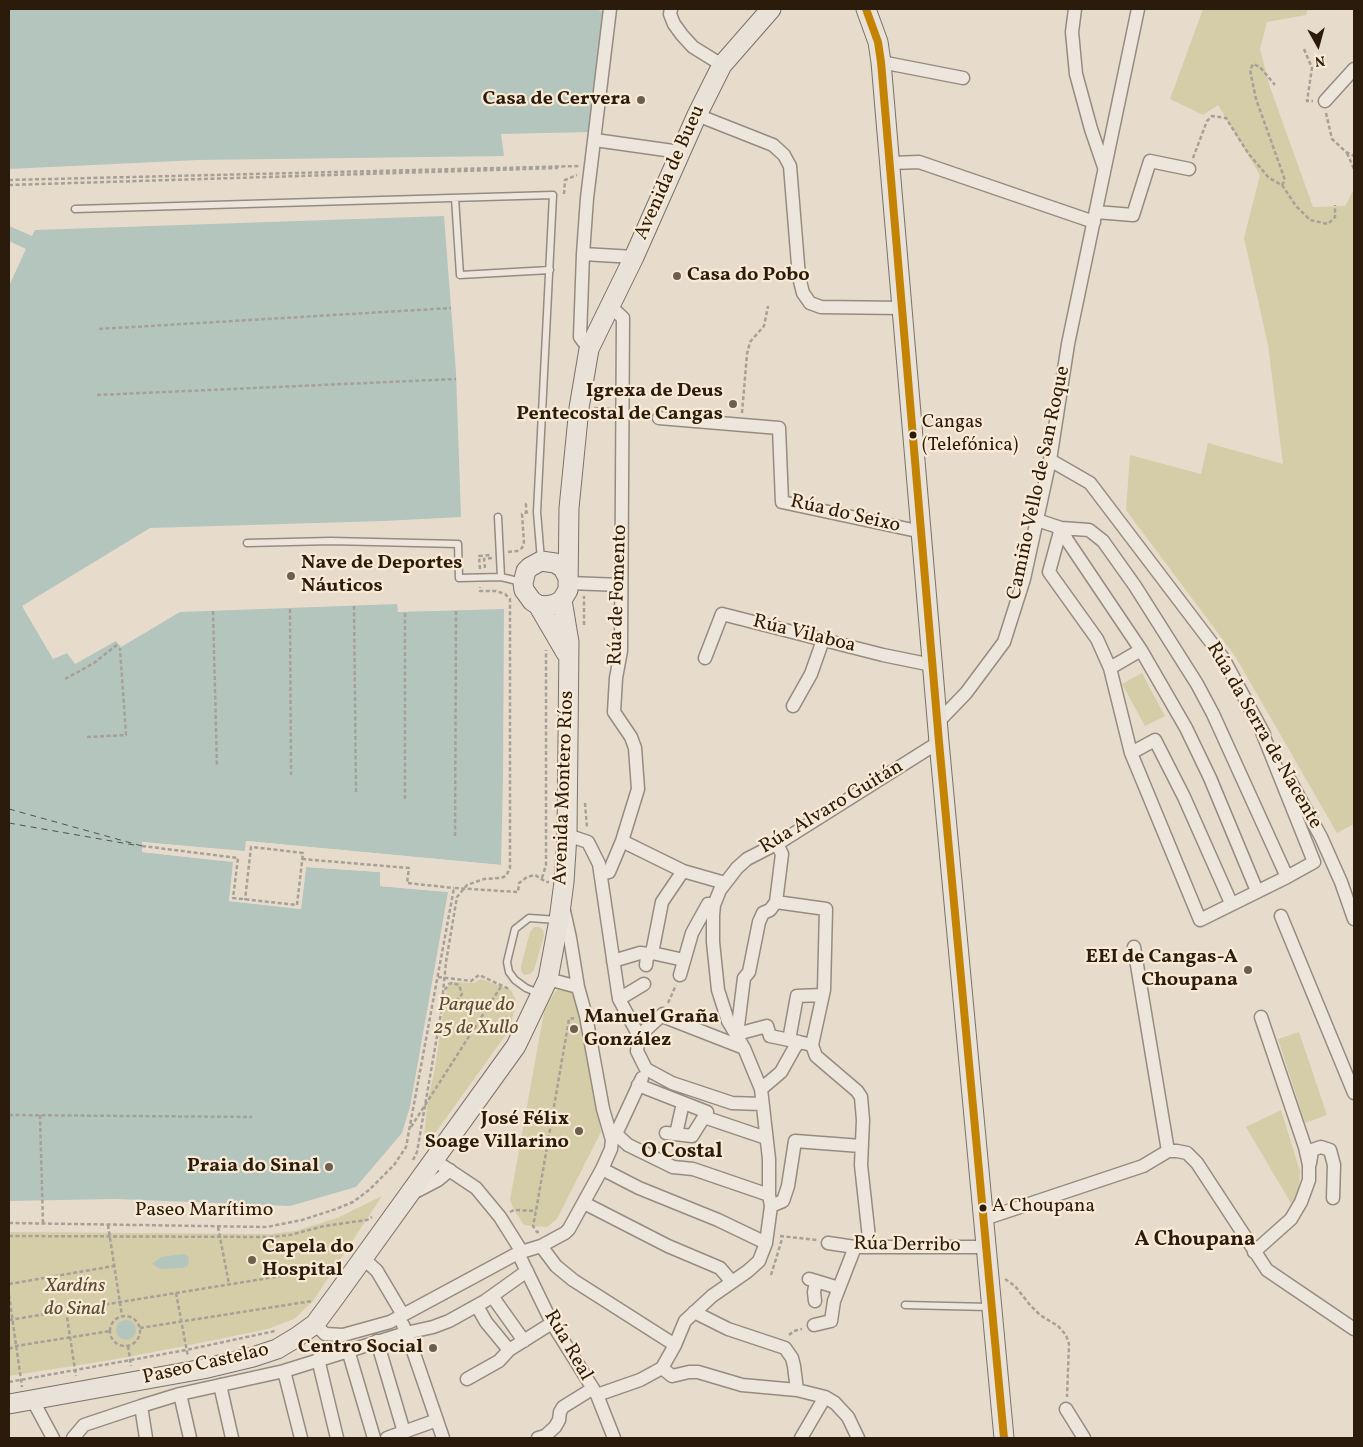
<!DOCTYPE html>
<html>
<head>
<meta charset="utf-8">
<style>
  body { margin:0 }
  #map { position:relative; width:1363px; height:1447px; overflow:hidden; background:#e7dccb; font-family:Vollkorn,serif }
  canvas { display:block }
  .frame { position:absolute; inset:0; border:10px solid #2b1b0b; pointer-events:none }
  .north { position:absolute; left:1293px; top:20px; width:50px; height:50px; -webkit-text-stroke:4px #f8ead5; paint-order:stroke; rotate:173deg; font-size:14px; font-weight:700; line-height:20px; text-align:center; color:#2b1b0b }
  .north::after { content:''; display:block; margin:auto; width:18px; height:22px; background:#2b1b0b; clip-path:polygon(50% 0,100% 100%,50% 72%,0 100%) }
</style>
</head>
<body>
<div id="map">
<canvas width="1363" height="1447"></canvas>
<div class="frame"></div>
<div class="north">N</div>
</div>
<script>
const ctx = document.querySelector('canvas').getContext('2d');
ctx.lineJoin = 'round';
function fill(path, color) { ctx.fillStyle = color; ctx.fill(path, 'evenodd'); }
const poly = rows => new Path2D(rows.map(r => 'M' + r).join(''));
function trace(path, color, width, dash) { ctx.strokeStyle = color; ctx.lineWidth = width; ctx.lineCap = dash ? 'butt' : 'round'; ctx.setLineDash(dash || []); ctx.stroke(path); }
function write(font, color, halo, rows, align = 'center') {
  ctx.font = font + ' Vollkorn,serif'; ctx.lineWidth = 4.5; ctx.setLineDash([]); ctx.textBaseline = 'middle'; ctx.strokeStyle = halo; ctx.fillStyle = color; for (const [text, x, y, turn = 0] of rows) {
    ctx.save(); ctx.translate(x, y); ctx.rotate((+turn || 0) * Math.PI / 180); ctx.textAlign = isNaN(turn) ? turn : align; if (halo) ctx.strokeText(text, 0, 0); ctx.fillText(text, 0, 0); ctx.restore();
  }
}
const green = poly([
  [1203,9,1308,9,1306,15,1267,22,1260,49,1270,87,1313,207,1345,206,1354,189,1354,824,1337,833,1235,656,1126,510,1130,455,1201,474,1208,443,1283,464,1268,345,1244,238,1260,175,1218,105,1203,115,1170,99],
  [1142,673,1165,716,1145,726,1122,684],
  [534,927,540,927,543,930,544,936,534,970,530,974,524,975,521,971,521,966,530,932],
  [481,979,511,990,516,1001,512,1020,505,1036,423,1150,427,1104,434,1073,447,988,450,982,474,983],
  [559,988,573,991,582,1023,601,1132,557,1219,547,1227,533,1226,524,1225,514,1210,510,1200,544,1012,554,993],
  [1299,1032,1327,1115,1305,1123,1278,1039],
  [1281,1110,1300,1171,1299,1187,1292,1205,1246,1127],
  [382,1196,313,1301,294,1319,268,1329,185,1346,111,1360,9,1376,9,1232,270,1234,296,1231,337,1218]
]);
const water = poly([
  [9,9,596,9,603,12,590,132,501,134,504,156,198,160,9,169],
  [444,216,456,372,461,517,384,521,150,528,22,606,53,659,67,653,75,664,116,641,121,647,180,612,397,604,398,612,504,609,503,781,501,865,246,841,245,852,142,842,142,852,234,862,229,901,301,909,306,867,380,872,380,886,448,892,410,1107,402,1133,356,1187,290,1206,116,1199,9,1201,9,286,26,249,9,241,9,226,32,236,35,230],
  [183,1254,188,1256,189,1260,188,1266,183,1268,161,1269,152,1264,161,1257],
  '116 1330a10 10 0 1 1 20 0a10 10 0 1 1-20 0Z'
]);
const pier = poly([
  [246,841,501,865,497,867,248,844,248,852,245,854,145,844,144,850,235,860,236,862,232,899,299,906,303,867,306,865,381,870,383,872,382,884,450,891,448,892,380,886,380,872,306,867,301,909,229,901,233,862,142,852,142,842,245,851]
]);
const ferry = poly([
  [9,809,142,846],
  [9,823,134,845]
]);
const path = poly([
  [1304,49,1312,68,1307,101,1313,101],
  [1326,113,1332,139,1346,152,1354,156],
  [1347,153,1354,169],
  [1193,158,1207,121,1212,116,1226,118,1248,153,1269,178,1282,185,1285,180,1256,99,1250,70,1253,64,1260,67,1275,85],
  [9,180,580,166],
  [9,185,558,168],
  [1282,185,1296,206,1310,220,1328,224,1335,217,1335,205],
  [564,194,565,180,577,175],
  [99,329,451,308],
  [97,395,456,379],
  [594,408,611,409],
  [742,413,747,354,750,342,764,326,768,306],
  [634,416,646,417],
  [526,514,526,504,527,504],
  [508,552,517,551,522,548,524,542,522,514,528,512],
  [485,568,484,559,492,558],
  [480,569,479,556,490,555],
  [354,606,356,792],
  [290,609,291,775],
  [213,611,217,767],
  [584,625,584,596],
  [65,679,94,663,118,644],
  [87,737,126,735,120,648],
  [405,799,405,612],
  [585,803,587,828],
  [455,836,456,610],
  [142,846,238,858,233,898,297,905,303,853,251,847,245,900],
  [302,859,409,868,407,883,454,888],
  [542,878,546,865,546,650],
  [438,977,471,981,479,975,509,989],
  [668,1003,676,985],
  [443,1004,457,1000,462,994,459,985,452,983,449,984,444,991],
  [9,1115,252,1117],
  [40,1115,43,1224],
  [411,1127,502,985],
  [413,1160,417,1152,441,1013,446,962,457,897,467,885,484,879,501,878,506,876,510,868,510,599,505,594,496,591,480,591,480,587],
  [510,1212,514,1210,536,1211],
  [9,1223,267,1227,302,1220,336,1209,353,1202,369,1190,394,1165,406,1147,454,888,518,892,519,883,527,877,535,875,546,882,549,882],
  [108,1225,122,1316],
  [218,1227,229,1284],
  [539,1232,537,1232,533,1226,536,1211,569,1019,574,1018],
  [9,1236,271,1237,290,1235,324,1226,367,1220,372,1217],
  [780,1236,817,1240],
  [771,1275,782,1239],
  [1005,1279,1015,1286,1030,1305,1040,1315,1058,1326,1066,1335,1069,1344,1067,1397],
  [9,1284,114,1266],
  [176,1293,188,1357],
  [9,1295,22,1387],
  [66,1311,76,1376],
  '110 1331a15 15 0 1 1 30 0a15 15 0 1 1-30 0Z',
  [9,1320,337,1267],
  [140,1328,312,1301],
  [789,1335,794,1331,802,1329],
  [128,1346,131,1366],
  [9,1349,16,1346,110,1331],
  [9,1382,186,1350,275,1331]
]);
const lane = poly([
  [455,198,460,275,550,270],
  [75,209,553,195,537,512,541,560],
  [498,517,501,577],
  [247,543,331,541,458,544,459,578,501,577,522,582],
  [538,993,526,988,515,980,509,972,507,962,515,929,529,918,558,920],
  [905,1305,989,1307]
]);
const street = poly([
  [671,9,670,14,674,24,682,35,693,47,722,65],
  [1075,9,1072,32,1076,74,1091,129,1104,167],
  [881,62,963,78],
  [1325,101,1354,69],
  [697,115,773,145,784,155,790,166,799,277,803,293,810,303,821,307,902,308],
  [595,140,680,152],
  [891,163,919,162,1094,222],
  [1096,212,1133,215,1150,161,1189,169],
  [583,254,634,257],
  [589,349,580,337,583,254,587,198,610,9],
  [659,418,779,428,782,502,922,532],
  [1050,460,1090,483,1223,658,1264,734],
  [1037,520,1061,528,1089,530,1103,541,1135,586,1197,684,1213,714,1287,877],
  [1061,528,1067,540,1141,650,1186,728,1210,778,1257,891],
  [1061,528,1049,572,1097,639,1110,668,1131,753],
  [569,583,621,585],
  [705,658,722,614,883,655,932,665],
  [1110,668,1141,650],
  [793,706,811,674,823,640],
  [938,722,966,693,1004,642,1024,579,1050,460,1068,344,1138,9],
  [1287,775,1321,837,1341,882,1354,919],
  [567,835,588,842,599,864,619,999,639,1036,637,1051,646,1069],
  [622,841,683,871,725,883],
  [601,874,609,872,622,841,638,789,635,748,631,737,614,712,616,678,621,651,623,318,609,305],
  [1231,903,1184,797,1155,740,1131,753,1200,920,1287,877,1314,862,1260,727],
  [1281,916,1354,1093],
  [1134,947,1168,1151],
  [652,953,684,960],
  [613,961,640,953,651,954],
  [646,965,647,957,652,953,662,902,683,871],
  [680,975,692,933,708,904,714,905],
  [548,979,578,987],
  [619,999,644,984],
  [662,1016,744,1048],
  [737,1034,744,978,749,972,759,922,763,913,770,910,776,902,782,854,777,844],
  [737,1034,767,1026,770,1036,799,1042],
  [639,1036,663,1014],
  [789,1040,797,996,823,995],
  [812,1045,816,1056,857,1091,861,1097,863,1120,861,1165,870,1247],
  [646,1069,672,1083,732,1103,762,1104],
  [638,1085,707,1112,704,1117,766,1138],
  [761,1089,781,1072,795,1047,799,1042,812,1045,824,990,826,909,776,902],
  [610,1131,616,1134,628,1145,673,1167,693,1169,769,1195],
  [666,1133,692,1136,704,1117],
  [616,1134,642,1078],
  [676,1134,683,1103],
  [434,1160,476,1188,500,1217,522,1252],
  [1310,1163,1312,1150,1321,1147,1330,1150,1334,1165,1333,1198],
  [602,1169,639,1188,718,1220,766,1243],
  [413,1193,438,1180,450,1170],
  [584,1203,668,1246,720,1268,732,1282],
  [771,1206,783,1201,788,1186,795,1141,861,1146],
  [984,1219,1143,1166,1168,1151,1177,1151,1187,1153,1197,1163,1267,1270,1354,1329],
  [828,1243,855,1247,986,1247],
  [541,1246,556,1266,573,1280,675,1345],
  [1254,1252,1291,1219,1301,1202,1309,1180,1309,1165,1305,1147,1261,1017],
  [518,1253,552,1323,597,1395,614,1438],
  [364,1259,377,1271,403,1315],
  [809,1279,839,1288],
  [492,1296,524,1341],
  [815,1301,814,1292,816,1281],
  [477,1306,486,1322,509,1350],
  [694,1312,728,1329,785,1348,792,1358,794,1366,797,1390],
  [315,1324,325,1334,343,1335,390,1322,518,1253,541,1246,565,1233,569,1229,602,1169,611,1149,612,1140,603,1109,586,1016,578,987,570,938,564,911],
  [403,1325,410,1342,443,1438],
  [814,1325,831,1321,834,1301,855,1247],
  [377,1341,404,1432],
  [348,1350,374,1438],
  [318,1359,337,1438],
  [662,1368,672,1376,689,1372,698,1372,742,1385,797,1390,825,1397,835,1403,848,1417,858,1438],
  [284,1371,301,1438],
  [467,1379,499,1361,509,1350,552,1323],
  [220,1385,232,1438],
  [180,1394,190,1438],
  [597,1395,640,1380,662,1368,675,1345,685,1321,712,1296,748,1271,759,1261,766,1243,771,1206,769,1195,769,1159,761,1089,744,1048,728,1021,718,990,713,942,713,915,714,905,720,890,737,868,747,859,782,841,939,742],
  [32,1399,53,1438],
  [141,1406,146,1438],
  [1066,1409,1084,1438],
  [73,1438,84,1425,141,1406,180,1394,284,1371,406,1333,433,1327,449,1321,485,1301,527,1271],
  [387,1438,437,1420],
  [538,1438,545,1436,555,1427,559,1420,560,1412,563,1407,592,1389],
  [801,1438,825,1397]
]);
const primary = poly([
  [866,9,878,42,881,62,939,742,1004,1438],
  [567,576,563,568,555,563,541,561,530,567,526,571,523,583,524,590,532,601,538,605,546,606,555,604,562,600,568,590,569,508,579,408,589,349,634,257,697,115,722,65,771,9],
  [538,605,566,653],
  [9,1404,203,1369,253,1357,277,1349,297,1337,315,1324,335,1297,516,1046,548,979,559,920,564,882,567,835,569,642,562,600]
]);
const bus1 = poly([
  [866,9,878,42,881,62,939,742,1004,1438]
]);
const markers = [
  [641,100,5,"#6d5f4e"],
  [677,276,5,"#6d5f4e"],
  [733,404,5,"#6d5f4e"],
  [913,435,4.5,"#2b1b0b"],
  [291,576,5,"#6d5f4e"],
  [1248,970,5,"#6d5f4e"],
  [574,1029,5,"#6d5f4e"],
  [579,1131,5,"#6d5f4e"],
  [329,1167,5,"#6d5f4e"],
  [983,1208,4.5,"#2b1b0b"],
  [252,1260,5,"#6d5f4e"],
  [433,1348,5,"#6d5f4e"]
];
const busNames = [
  ["Cangas",922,424],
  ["(Telefónica)",922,447],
  ["A Choupana",992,1208]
];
const poiNames = [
  ["Casa de Cervera",631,100],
  ["Casa do Pobo",687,276,"left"],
  ["Igrexa de Deus",723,392],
  ["Pentecostal de Cangas",723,415],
  ["Nave de Deportes",301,564,"left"],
  ["Náuticos",301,587,"left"],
  ["EEI de Cangas-A",1238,958],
  ["Choupana",1238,981],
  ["Manuel Graña",584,1018,"left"],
  ["González",584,1041,"left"],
  ["José Félix",569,1120],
  ["Soage Villarino",569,1143],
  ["Praia do Sinal",319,1167],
  ["Capela do",262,1248,"left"],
  ["Hospital",262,1271,"left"],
  ["Centro Social",423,1348]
];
const streetNames = [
  ["Avenida de Bueu",671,173,-66],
  ["Camiño Vello de San Roque",1040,483,-78],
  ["Rúa do Seixo",845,515,13],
  ["Rúa de Fomento",619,595,-88],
  ["Rúa Vilaboa",804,635,14],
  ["Rúa da Serra de Nacente",1263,736,60],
  ["Avenida Montero Ríos",565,788,-88],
  ["Rúa Alvaro Guitán",832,808,-31],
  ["Paseo Marítimo",204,1211],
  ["Rúa Derribo",907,1246,1],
  ["Rúa Real",567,1346,60],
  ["Paseo Castelao",206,1365,-13]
];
const parkNames = [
  ["Parque do",476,1006],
  ["25 de Xullo",476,1029],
  ["Xardíns",75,1287],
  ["do Sinal",75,1310]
];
const neighbourhoodNames = [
  ["O Costal",682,1153],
  ["A Choupana",1195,1241]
];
fill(green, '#d4cda8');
fill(water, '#b4c5be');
fill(pier, '#e7dccb');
trace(ferry, '#535348', 1, [6, 5]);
trace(lane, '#948c81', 9);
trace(street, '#948c81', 15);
trace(primary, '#7a7267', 21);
trace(path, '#a6a098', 2.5, [4, 2.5]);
trace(lane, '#ece6dd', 6);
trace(street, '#ece6dd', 12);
trace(primary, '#e8e2d8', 19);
trace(bus1, '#c48303', 8);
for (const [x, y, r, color] of markers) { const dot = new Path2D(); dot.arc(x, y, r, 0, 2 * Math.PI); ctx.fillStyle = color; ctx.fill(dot); trace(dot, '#f8ead5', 2); }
write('19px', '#2b1b0b', '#f8ead5', busNames, 'left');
write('bold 20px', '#2b1b0b', '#f8ead5', poiNames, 'right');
write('20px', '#2b1b0b', '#f8ead5', streetNames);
write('italic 20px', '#594d32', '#f8ead5', parkNames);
write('bold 21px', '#2b1b0b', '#f8ead5', neighbourhoodNames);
</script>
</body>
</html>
